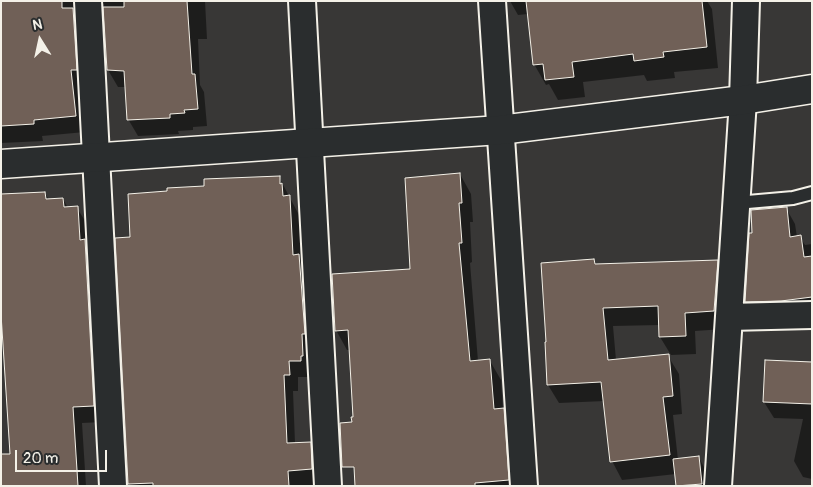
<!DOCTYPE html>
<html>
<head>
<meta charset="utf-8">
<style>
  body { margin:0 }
  #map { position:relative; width:813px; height:487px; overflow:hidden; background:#383736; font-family:Pangolin,sans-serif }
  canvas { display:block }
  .frame { position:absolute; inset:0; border:2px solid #f4f1e8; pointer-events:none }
  .north { position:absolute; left:15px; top:15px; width:50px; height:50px; -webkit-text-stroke:4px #2a2d2e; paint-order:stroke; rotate:350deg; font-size:14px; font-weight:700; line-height:20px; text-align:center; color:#f4f1e8 }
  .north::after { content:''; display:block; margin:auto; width:18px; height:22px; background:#f4f1e8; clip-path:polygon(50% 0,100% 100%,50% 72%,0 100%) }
  .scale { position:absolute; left:15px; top:450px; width:92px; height:22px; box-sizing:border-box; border:2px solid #f4f1e8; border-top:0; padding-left:6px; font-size:15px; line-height:18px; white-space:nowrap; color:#f4f1e8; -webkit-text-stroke:4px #2a2d2e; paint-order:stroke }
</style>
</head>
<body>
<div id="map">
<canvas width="813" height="487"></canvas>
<div class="frame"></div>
<div class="north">N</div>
<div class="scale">20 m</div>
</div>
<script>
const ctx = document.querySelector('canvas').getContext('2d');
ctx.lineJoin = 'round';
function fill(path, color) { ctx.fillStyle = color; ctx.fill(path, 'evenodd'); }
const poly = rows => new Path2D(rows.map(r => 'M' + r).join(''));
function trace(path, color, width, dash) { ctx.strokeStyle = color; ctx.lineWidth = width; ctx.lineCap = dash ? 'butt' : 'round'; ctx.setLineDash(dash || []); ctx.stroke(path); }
const shadow = poly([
  [1,1,208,1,205,1,207,39,198,39,200,85,204,92,207,126,193,127,193,130,178,131,179,134,138,136,128,119,126,87,118,87,108,70,104,4,98,2,85,132,42,136,43,141,1,143],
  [510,1,707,1,712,9,718,68,674,72,675,78,647,81,644,75,583,82,585,97,558,100,549,84,546,85,534,64,528,14,518,15],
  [460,174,471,194,473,222,470,222,472,262,470,263,478,361,490,361,501,380,503,410,514,429,518,486,357,486,351,350,347,350,336,330,411,270],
  [279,177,299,215,302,261,308,272,309,377,298,377,298,391,293,391,295,443,306,443,315,459,317,486,131,486,129,483,131,239,206,187],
  [45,193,49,200,63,199,68,208,77,208,87,224,103,422,82,423,86,486,1,486,11,455],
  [786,208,795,224,797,237,800,237,805,245,812,244,812,314,756,318,746,301],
  [594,260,597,265,717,261,728,279,724,329,695,331,696,354,671,355,660,337,660,325,613,326,616,360,668,356,679,374,682,414,673,415,678,460,699,458,704,467,706,486,677,486,676,474,622,480,612,461,605,401,559,403,548,385,546,343],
  [812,363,812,479,803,477,794,461,803,419,774,418,764,402]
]);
const building = poly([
  [1,1,62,1,62,8,73,8,77,70,71,70,76,116,34,120,34,124,1,126,1,1],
  [124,1,187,1,192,74,195,74,198,109,184,110,185,113,170,114,170,118,127,120,124,71,107,70,103,7,124,7,124,1],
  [526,1,702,1,707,47,663,52,664,57,634,61,633,54,572,62,574,77,545,80,543,64,533,65,526,1],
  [460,173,462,203,459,203,462,243,459,243,470,361,490,359,494,409,504,408,509,480,475,483,475,486,355,486,354,467,342,467,340,423,352,422,351,417,353,417,348,330,335,331,332,274,410,269,405,178,460,173],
  [280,176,280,184,282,183,283,196,290,195,290,197,293,255,299,254,305,334,302,334,303,356,301,356,301,361,289,361,290,375,284,375,287,443,311,442,312,469,288,471,289,486,153,486,153,483,128,484,115,238,130,237,128,194,167,191,167,188,204,186,204,179,280,176],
  [45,192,46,199,63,198,64,207,78,206,80,240,85,239,94,406,73,407,78,486,1,486,1,454,10,454,1,314,1,194,45,192],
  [787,207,790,237,801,235,804,257,812,256,812,297,781,301,745,302,749,233,752,233,751,210,787,207],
  [594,259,595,264,718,260,714,311,685,313,686,336,659,337,658,306,603,308,608,360,669,354,673,396,663,397,670,455,610,462,601,382,547,385,545,342,546,342,541,263,594,259],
  [765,360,812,362,812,404,763,402,765,360],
  [699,456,702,484,676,486,673,459,699,456]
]);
const lane = poly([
  [736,203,793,198,812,193]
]);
const street = poly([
  [88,1,113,486],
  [302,1,328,486],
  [492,1,524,486],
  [729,317,812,315],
  [718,486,743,100,746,1]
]);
const secondary = poly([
  [1,164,500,130,743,100,812,89]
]);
fill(shadow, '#0007');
fill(building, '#706057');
trace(building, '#f4f1e8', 1);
trace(lane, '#f4f1e8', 16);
trace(street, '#f4f1e8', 30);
trace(secondary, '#f4f1e8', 31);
trace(lane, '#2a2d2e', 12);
trace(street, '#2a2d2e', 26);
trace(secondary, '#2a2d2e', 28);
</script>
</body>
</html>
